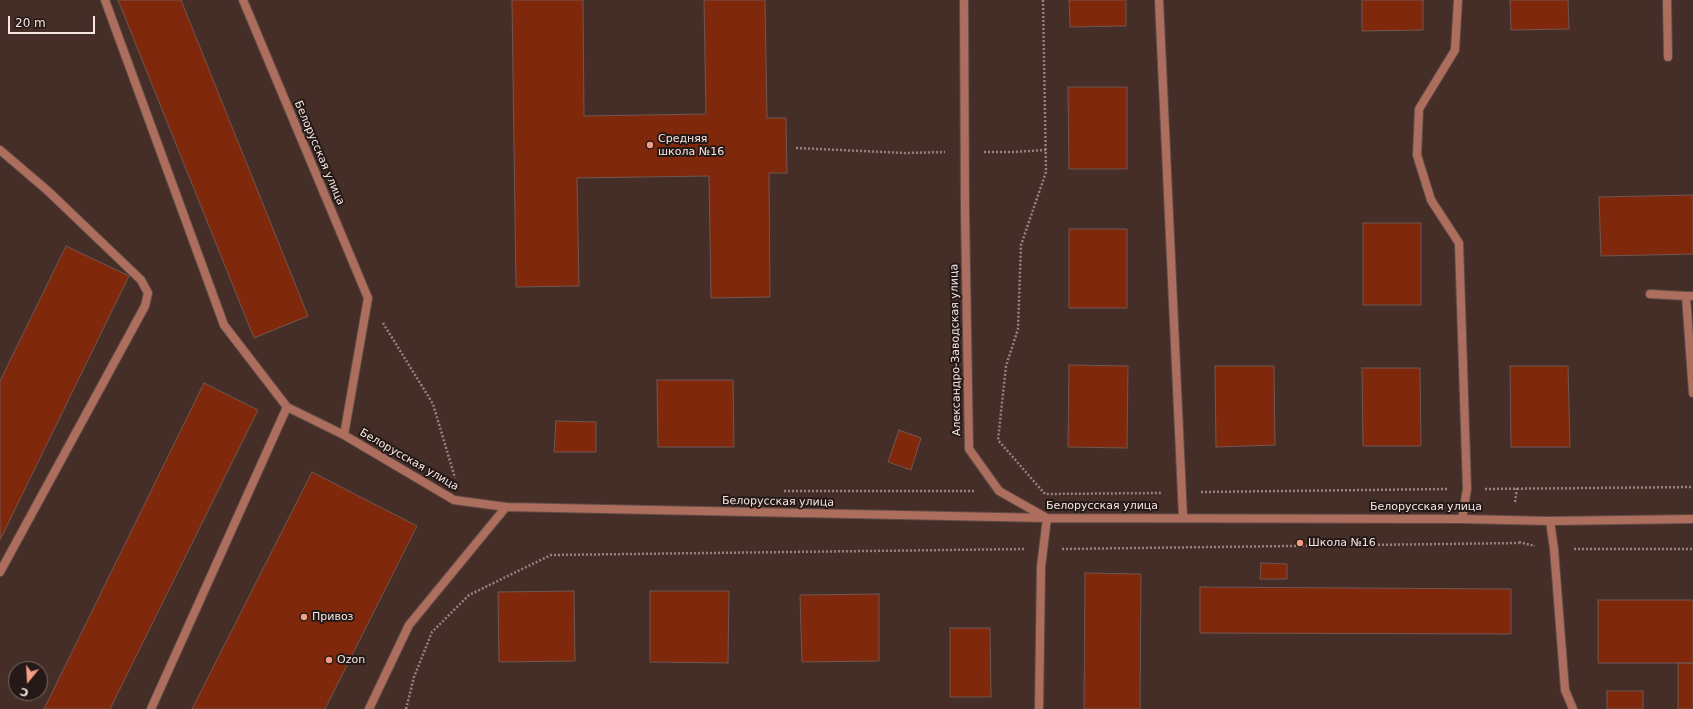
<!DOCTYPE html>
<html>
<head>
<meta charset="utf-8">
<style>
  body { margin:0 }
  #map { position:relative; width:1693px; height:709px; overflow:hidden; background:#452e28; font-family:"DejaVu Sans",sans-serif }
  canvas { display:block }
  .north { position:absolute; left:8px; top:661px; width:40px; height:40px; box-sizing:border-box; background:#241916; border:1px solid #786b67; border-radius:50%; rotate:198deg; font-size:11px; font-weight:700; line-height:16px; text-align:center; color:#f5e6e1 }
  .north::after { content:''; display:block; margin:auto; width:14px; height:18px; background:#f49e86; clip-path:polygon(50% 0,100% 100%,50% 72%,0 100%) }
  .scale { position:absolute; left:8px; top:16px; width:87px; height:18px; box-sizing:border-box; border:2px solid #f5e6e1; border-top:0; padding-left:5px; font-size:12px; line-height:14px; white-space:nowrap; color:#f5e6e1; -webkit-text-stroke:3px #241916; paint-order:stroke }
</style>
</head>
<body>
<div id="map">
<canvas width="1693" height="709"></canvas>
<div class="north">С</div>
<div class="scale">20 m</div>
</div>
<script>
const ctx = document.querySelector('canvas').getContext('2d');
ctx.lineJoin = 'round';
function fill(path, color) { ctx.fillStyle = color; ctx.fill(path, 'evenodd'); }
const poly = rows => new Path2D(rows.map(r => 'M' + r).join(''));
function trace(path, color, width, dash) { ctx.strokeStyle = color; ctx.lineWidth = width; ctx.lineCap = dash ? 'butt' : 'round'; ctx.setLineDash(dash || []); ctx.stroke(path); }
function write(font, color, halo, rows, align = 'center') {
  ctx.font = font + ' "DejaVu Sans",sans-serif'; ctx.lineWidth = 4; ctx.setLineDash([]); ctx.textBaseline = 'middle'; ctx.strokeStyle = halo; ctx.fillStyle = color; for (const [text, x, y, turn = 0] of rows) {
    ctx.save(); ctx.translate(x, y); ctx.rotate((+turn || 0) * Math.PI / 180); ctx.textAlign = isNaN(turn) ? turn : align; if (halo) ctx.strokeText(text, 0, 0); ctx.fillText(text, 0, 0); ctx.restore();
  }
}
const building = poly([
  [118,0,181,0,308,316,254,338,118,0],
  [512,0,583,0,584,116,706,114,704,0,765,0,767,118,786,118,787,173,769,173,770,297,711,298,709,176,577,178,579,286,516,287,512,0],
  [1069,0,1126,0,1126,26,1070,27,1069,0],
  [1362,0,1423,0,1423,30,1362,31,1362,0],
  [1510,0,1568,0,1569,29,1511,30,1510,0],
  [1068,87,1127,87,1127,169,1069,169,1068,87],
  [1693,195,1693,254,1601,256,1599,197,1693,195],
  [1363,223,1421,223,1421,305,1363,305,1363,223],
  [1069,229,1127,229,1127,308,1069,308,1069,229],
  [66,246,129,276,0,540,0,381,66,246],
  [1069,365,1128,366,1127,448,1068,447,1069,365],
  [1215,366,1274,366,1275,445,1216,447,1215,366],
  [1510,366,1568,366,1570,447,1511,447,1510,366],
  [1362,368,1420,368,1421,446,1363,446,1362,368],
  [657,380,733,380,734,447,658,447,657,380],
  [204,383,258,410,110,709,44,709,204,383],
  [556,421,596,422,596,452,554,452,556,421],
  [899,430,921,438,911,470,888,462,899,430],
  [312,472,417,526,325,709,192,709,312,472],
  [1261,563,1287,564,1287,579,1260,579,1261,563],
  [1085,573,1141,574,1140,709,1084,709,1085,573],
  [1200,587,1511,589,1511,634,1200,633,1200,587],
  [574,591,575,661,499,662,498,592,574,591],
  [650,591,729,591,728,663,650,662,650,591],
  [879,594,879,661,802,662,800,595,879,594],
  [1598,600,1693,600,1693,663,1598,663,1598,600],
  [950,628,990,628,991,697,950,697,950,628],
  [1678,663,1693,663,1693,709,1678,709,1678,663],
  [1607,691,1643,691,1643,709,1607,709,1607,691]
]);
const path = poly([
  [1043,0,1046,172,1021,245,1018,329,1006,366,998,440,1045,494,1162,493],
  [796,148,905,153,945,152],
  [984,152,1012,152,1046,150],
  [383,323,433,404,455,478],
  [1485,489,1693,487],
  [784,491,975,491],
  [1201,492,1448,489],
  [1515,502,1517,488],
  [1519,542,1535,546],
  [1062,549,1519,543],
  [1574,549,1693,549],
  [406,709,414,677,432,632,469,595,551,555,1025,549]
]);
const service = poly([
  [105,0,224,325,287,407,344,435],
  [1159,0,1183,517],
  [1458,0,1455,50,1419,109,1417,155,1431,200,1459,243,1467,489,1462,519],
  [1667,0,1668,57],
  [0,150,48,191,141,280,148,293,145,306,0,572],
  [1650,294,1686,296],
  [1693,296,1686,296,1693,393],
  [1550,521,1554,549,1565,690,1573,709],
  [151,709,287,407],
  [369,709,409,625,506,507]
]);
const minor = poly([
  [243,0,368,298,344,435,454,500,506,507,1047,518,1462,519,1550,521,1693,519],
  [964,0,965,211,969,449,999,491,1045,517],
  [1039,709,1041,567,1047,518]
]);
const markers = [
  [650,145,4,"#f49e86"],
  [1300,543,4,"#f49e86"],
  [304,617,4,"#f49e86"],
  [329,660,4,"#f49e86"]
];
const poiNames = [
  ["Средняя",658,139],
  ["школа №16",658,152],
  ["Школа №16",1308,543],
  ["Привоз",312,617],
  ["Ozon",337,660]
];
const streetNames = [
  ["Белорусская улица",319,153,67],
  ["Александро-Заводская улица",956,350,-91],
  ["Белорусская улица",409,460,30],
  ["Белорусская улица",778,502,1],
  ["Белорусская улица",1102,506],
  ["Белорусская улица",1426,507]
];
fill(building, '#80280c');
trace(building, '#715750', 1);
trace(service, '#614b46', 10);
trace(minor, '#614b46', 10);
trace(path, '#96837d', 2.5, [2, 2]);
trace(service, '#ad6e5d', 8);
trace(minor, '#ad6e5d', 8);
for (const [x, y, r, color] of markers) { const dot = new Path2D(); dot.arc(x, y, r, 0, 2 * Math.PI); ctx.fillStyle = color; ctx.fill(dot); trace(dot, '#241916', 1.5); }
write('11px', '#f5e6e1', '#241916', poiNames, 'left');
write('11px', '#f5e6e1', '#241916', streetNames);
</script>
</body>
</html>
